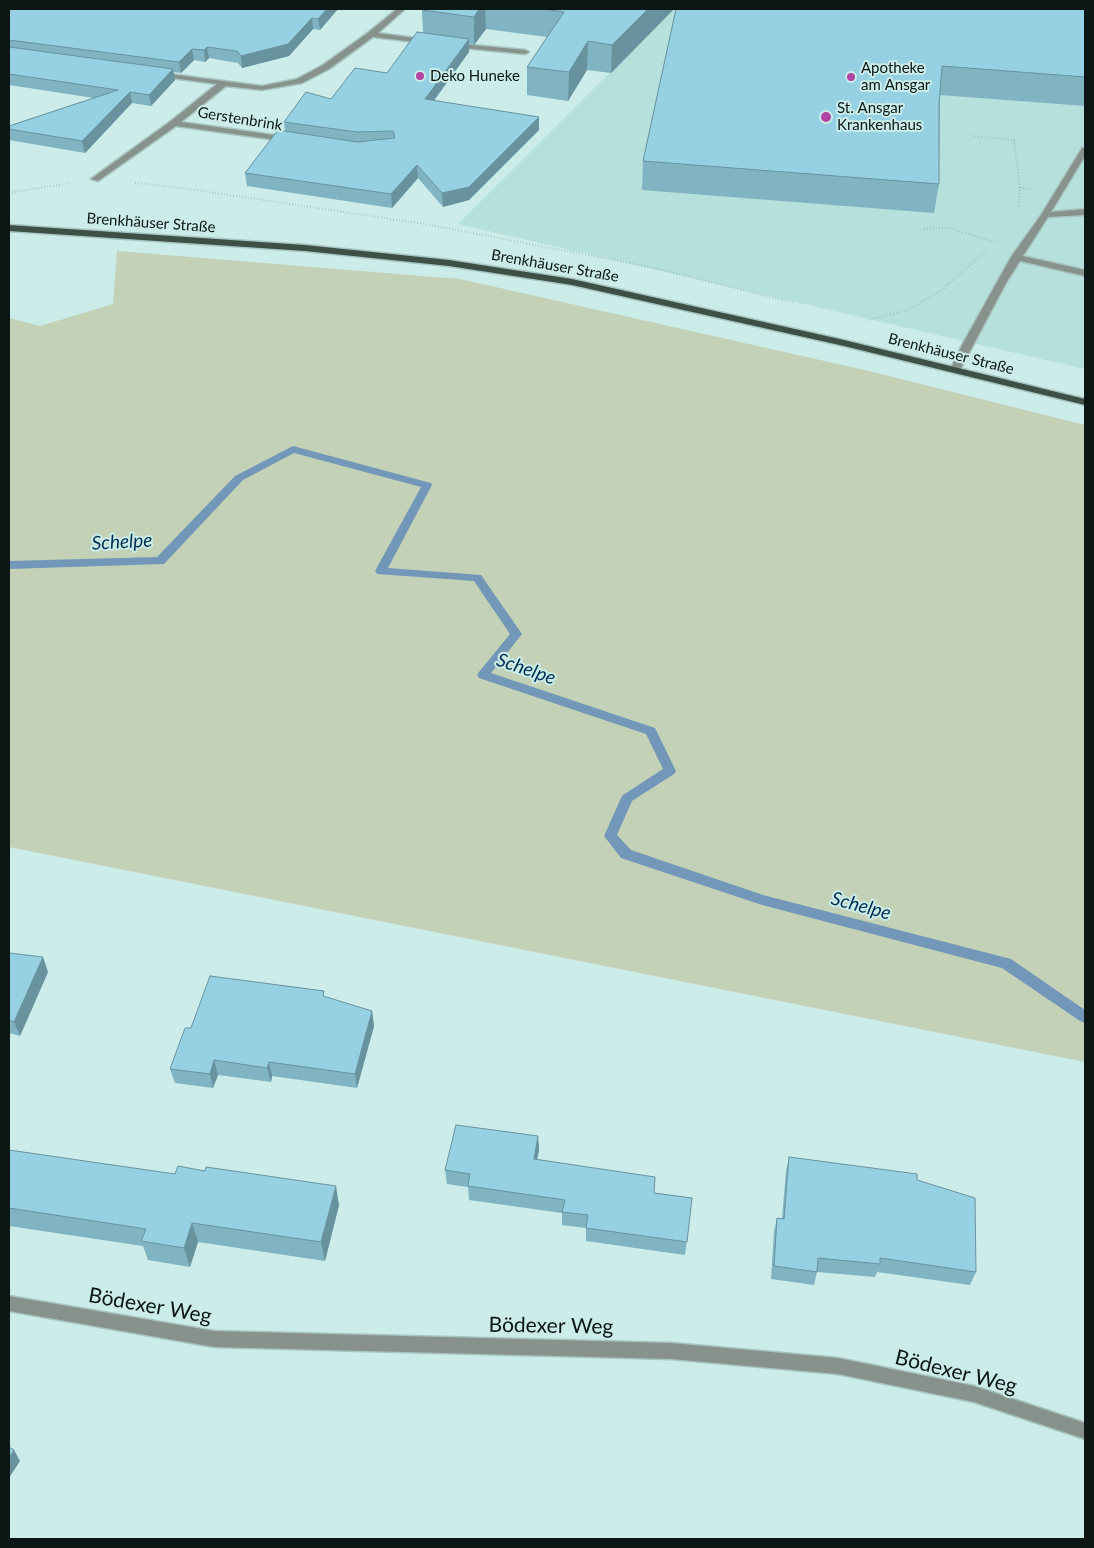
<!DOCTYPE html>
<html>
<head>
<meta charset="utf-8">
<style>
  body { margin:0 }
  #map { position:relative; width:1094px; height:1548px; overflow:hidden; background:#cbece8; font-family:Lato,sans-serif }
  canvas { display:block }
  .frame { position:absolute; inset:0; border:10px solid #0b1615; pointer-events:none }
</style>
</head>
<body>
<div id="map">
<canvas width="1094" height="1548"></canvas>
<div class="frame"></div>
</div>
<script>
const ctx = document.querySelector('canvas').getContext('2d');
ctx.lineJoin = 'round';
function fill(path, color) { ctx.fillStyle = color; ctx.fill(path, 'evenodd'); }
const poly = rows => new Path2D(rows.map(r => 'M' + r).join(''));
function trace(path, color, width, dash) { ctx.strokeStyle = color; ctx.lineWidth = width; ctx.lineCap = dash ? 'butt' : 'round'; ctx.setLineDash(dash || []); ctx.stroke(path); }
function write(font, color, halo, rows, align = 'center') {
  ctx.font = font + ' Lato,sans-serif'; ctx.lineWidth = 4; ctx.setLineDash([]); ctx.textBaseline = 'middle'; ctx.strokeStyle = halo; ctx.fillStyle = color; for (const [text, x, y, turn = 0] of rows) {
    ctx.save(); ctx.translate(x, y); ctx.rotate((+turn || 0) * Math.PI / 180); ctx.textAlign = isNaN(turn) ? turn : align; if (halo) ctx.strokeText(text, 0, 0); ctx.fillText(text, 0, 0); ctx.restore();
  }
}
const built = poly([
  [674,9,1085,9,1085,369,458,224]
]);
const green = poly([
  [117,251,460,279,869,371,1085,425,1085,1062,9,847,9,318,40,326,113,304]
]);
const stream = poly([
  [293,446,431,483,432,485,388,568,481,575,522,634,491,673,655,728,676,771,674,774,632,801,617,835,631,850,763,895,1011,959,1085,1010,1085,1023,1080,1021,1002,968,762,905,621,858,604,836,621,798,623,795,663,769,646,734,479,678,477,675,479,672,510,634,474,581,377,574,375,571,421,487,294,453,243,480,164,564,9,569,9,561,157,557,235,476,293,446]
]);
const path = poly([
  [972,136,1014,140,1020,188],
  [135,183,182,188,425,224,650,267,795,303],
  [9,193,70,183],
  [1019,206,1020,188,1030,189],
  [924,229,949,228,995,242],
  [867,320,908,310,942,290,987,250]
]);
const minor = poly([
  [397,9,405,9,378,33,429,40,432,40,432,44,373,37,329,69,302,83,262,90,226,86,181,122,288,137,291,138,291,142,176,126,98,181,91,179,171,121,217,84,157,76,153,74,154,72,262,86,297,79,323,65,369,32,397,9],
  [451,43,525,50,529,52,525,54,454,47,450,45,451,43],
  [1082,148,1085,148,1085,156,1051,212,1085,209,1085,215,1048,217,1023,256,1085,270,1085,276,1020,261,1006,283,960,370,958,372,952,372,950,370,962,345,1011,257,1041,215,1082,148],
  [9,1296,214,1331,671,1343,838,1358,974,1386,1085,1423,1085,1439,974,1402,838,1374,671,1359,214,1347,9,1311,9,1296]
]);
const major = poly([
  [9,225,305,245,449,260,572,279,844,340,1085,399,1085,405,844,346,572,285,449,266,305,251,9,231,9,225]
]);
const wall = poly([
  [9,9,348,9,347,10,338,9,320,30,313,29,289,56,242,68,238,63,209,58,205,62,194,60,181,73,174,72,175,80,151,106,132,103,85,153,9,140,9,126,94,98,9,85],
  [422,9,674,9,611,73,587,70,568,101,527,95,527,67,547,37,486,29,474,45,469,44,469,52,434,101,539,117,539,130,469,200,443,207,418,178,392,208,247,186,245,173,285,131,284,122,387,73,423,33,422,10],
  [1085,9,1085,106,940,95,939,184,934,213,642,190,643,161],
  [9,953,48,972,20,1036,9,1033],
  [325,997,372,1011,374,1026,357,1088,272,1076,271,1082,218,1075,213,1088,175,1083,170,1069,191,1028],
  [538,1136,539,1150,537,1159,654,1193,692,1198,685,1255,586,1241,586,1228,562,1225,562,1213,469,1200,468,1187,447,1184,445,1170],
  [9,1150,339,1205,325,1261,198,1242,190,1267,148,1260,143,1246,9,1226],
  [789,1157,917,1180,976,1272,970,1285,877,1272,875,1277,817,1272,814,1285,771,1279,774,1231,777,1218,782,1219,786,1171]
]);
const shadedWall = poly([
  [327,9,338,9,320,30,318,19],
  [479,9,485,9,486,29,474,45,474,17],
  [648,9,674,9,611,73,612,45],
  [312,18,313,29,289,56,242,68,241,56],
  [469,39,469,52,425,112,425,99],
  [588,41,587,70,568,101,569,72],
  [207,47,209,58,205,62,204,50],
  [192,49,194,60,181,73,179,62],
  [173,69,175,80,151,106,149,95],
  [130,92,132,103,85,153,82,141],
  [539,117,539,130,469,200,443,207,442,193],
  [417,165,418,178,392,208,391,194],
  [43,957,48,972,20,1036,14,1022],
  [372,1011,374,1026,357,1088,355,1074],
  [214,1060,218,1075,213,1088,210,1074],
  [269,1062,272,1076,271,1082,267,1068],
  [538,1136,539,1150,534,1173,534,1159],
  [336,1186,339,1205,325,1261,321,1242],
  [192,1223,198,1242,190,1267,184,1248],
  [14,1450,20,1461,9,1478,9,1458]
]);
const building = poly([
  [9,9,327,9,318,19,312,18,288,44,241,56,237,51,207,47,204,50,192,49,179,62,9,40,9,9],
  [422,9,479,9,474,17,422,10,422,9],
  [543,9,648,9,612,45,588,41,569,72,527,67,564,12,543,9],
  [676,9,1085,9,1085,77,942,66,939,104,939,184,643,161,676,9],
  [417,32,469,39,425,99,539,117,469,187,442,193,417,165,391,194,245,173,278,130,357,142,395,138,393,131,357,132,284,122,306,92,331,99,355,68,387,73,417,32],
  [9,47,173,69,149,95,130,92,82,141,9,129,9,126,118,90,9,74,9,47],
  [9,953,43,957,14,1022,9,1020,9,953],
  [210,976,324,991,323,996,372,1011,355,1074,269,1062,267,1068,214,1060,210,1074,170,1069,185,1028,191,1028,210,976],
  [456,1125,538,1136,534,1159,655,1177,654,1193,692,1198,687,1242,586,1228,588,1215,562,1212,565,1200,468,1186,470,1174,445,1170,456,1125],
  [9,1150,175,1174,178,1166,205,1171,206,1167,336,1186,321,1242,192,1223,184,1248,141,1241,146,1229,9,1208,9,1150],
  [789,1157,917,1174,917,1180,975,1198,976,1272,880,1258,880,1264,818,1258,817,1272,774,1266,777,1218,784,1219,789,1157],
  [9,1447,14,1450,9,1458,9,1447]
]);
const markers = [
  [420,76,5,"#b344a1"],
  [851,77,5,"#b344a1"],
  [826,117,6,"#b344a1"]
];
const farPoinames = [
  ["Apotheke",861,68],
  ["am Ansgar",861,85],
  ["Deko Huneke",430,76],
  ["St. Ansgar",837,108],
  ["Krankenhaus",837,125]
];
const farStreetnames = [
  ["Gerstenbrink",240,119,9],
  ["Brenkhäuser Straße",151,223,4],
  ["Brenkhäuser Straße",555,266,10],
  ["Brenkhäuser Straße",951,354,14]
];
const waterNames = [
  ["Schelpe",122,542,-3],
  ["Schelpe",526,669,19],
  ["Schelpe",861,906,15]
];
const nearStreetnames = [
  ["Bödexer Weg",150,1306,10],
  ["Bödexer Weg",551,1326,1],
  ["Bödexer Weg",956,1372,14]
];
fill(built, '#b6e0dc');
fill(green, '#c3d2b6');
fill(stream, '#7297b9');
trace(minor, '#a8c5c2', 3);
trace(major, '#a8c5c2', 3);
trace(path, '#8fa9a6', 2, [0.5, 2.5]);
fill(minor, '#88928c');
fill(major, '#3e5046');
fill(wall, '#80b4c2');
fill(shadedWall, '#68929e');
fill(building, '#95d1e2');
trace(building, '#68929e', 1);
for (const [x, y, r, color] of markers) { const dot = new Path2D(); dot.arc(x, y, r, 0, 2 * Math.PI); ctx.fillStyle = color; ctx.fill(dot); trace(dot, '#cbece8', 2); }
write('15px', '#0b1615', '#cbece8', farPoinames, 'left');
write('15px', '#0b1615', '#cbece8', farStreetnames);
write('italic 19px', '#012f51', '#cbece8', waterNames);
write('21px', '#0b1615', '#cbece8', nearStreetnames);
</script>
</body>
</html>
